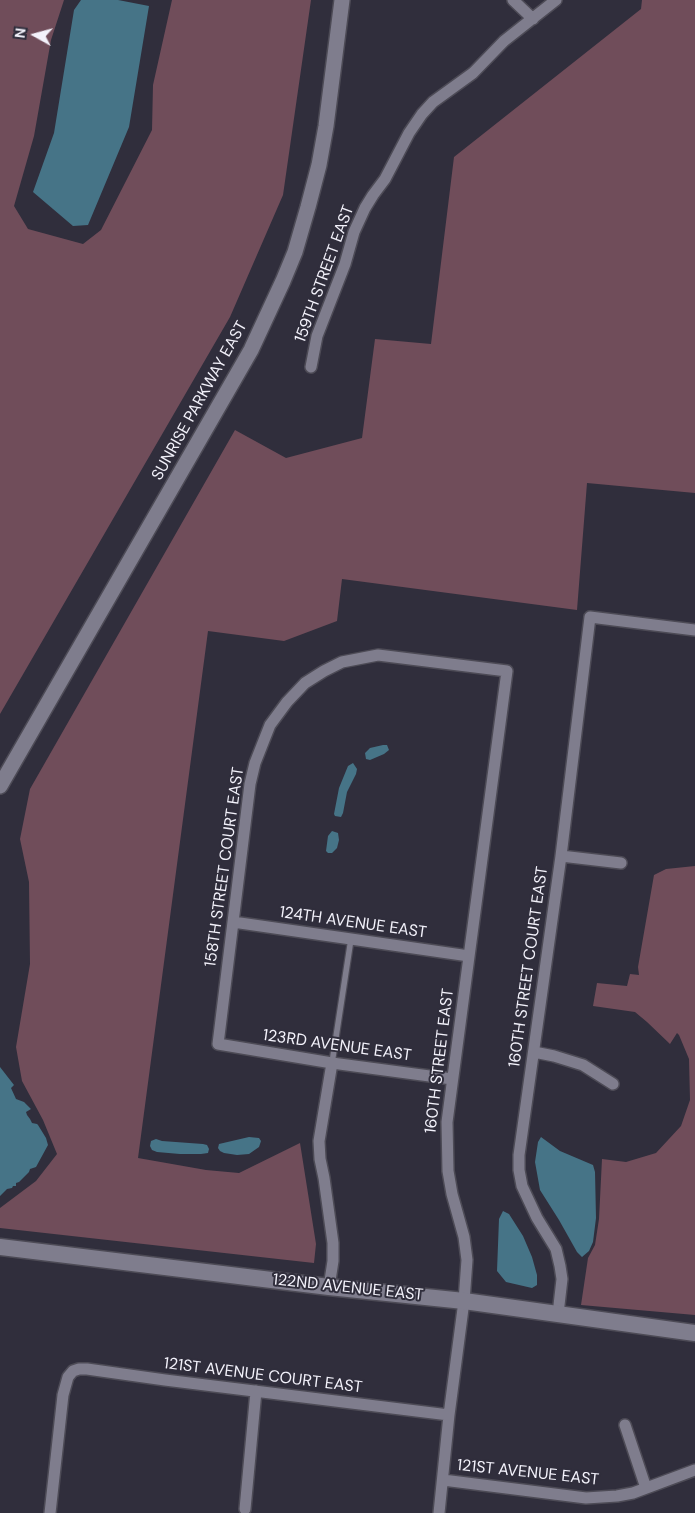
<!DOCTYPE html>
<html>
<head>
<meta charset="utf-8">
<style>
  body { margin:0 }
  #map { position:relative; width:695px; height:1513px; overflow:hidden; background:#302e3c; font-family:"DM Sans",sans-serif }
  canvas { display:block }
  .north { position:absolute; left:10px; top:10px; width:50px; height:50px; -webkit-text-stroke:4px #302e3c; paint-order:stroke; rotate:277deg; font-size:14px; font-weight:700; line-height:20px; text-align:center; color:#f3f2fb }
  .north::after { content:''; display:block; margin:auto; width:18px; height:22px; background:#f3f2fb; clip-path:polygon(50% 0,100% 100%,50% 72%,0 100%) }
</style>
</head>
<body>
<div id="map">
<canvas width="695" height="1513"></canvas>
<div class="north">N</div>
</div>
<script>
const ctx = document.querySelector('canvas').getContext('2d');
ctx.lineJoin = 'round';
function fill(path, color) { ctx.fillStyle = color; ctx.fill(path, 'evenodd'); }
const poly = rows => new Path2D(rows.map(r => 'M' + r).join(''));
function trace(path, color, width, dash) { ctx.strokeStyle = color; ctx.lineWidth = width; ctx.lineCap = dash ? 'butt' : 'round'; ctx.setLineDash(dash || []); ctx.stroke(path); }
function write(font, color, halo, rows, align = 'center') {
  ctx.font = font + ' "DM Sans",sans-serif'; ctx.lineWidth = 4; ctx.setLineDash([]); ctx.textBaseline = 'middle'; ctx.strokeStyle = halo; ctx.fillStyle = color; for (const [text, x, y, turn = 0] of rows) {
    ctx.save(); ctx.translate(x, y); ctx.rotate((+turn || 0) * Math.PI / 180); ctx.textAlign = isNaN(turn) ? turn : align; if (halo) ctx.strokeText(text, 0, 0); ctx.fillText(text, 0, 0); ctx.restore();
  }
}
const green = poly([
  [0,0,64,0,51,40,34,136,14,206,28,229,83,244,101,230,152,130,153,85,172,0,311,0,283,195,230,317,0,714],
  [642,0,695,0,695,493,587,483,577,610,342,579,337,621,284,641,208,631,138,1158,206,1170,239,1173,300,1143,316,1244,314,1263,0,1228,0,1208,36,1181,57,1154,43,1120,22,1081,16,1047,30,964,29,882,20,839,30,789,235,430,286,458,362,438,375,339,431,344,454,157,641,9],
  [695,866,695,1315,581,1305,588,1258,595,1245,599,1219,602,1159,626,1162,656,1153,681,1126,690,1100,689,1059,679,1035,677,1033,670,1044,647,1022,635,1012,593,1006,597,983,627,986,630,974,639,975,638,967,654,875,666,869]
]);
const water = poly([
  [81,0,118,0,149,6,129,127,88,225,73,226,33,192,54,133,74,10],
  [383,745,387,745,389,750,384,754,370,760,366,759,365,753,370,748],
  [353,763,357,769,356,774,347,792,343,813,341,817,335,816,334,814,339,788,348,766],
  [332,831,338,833,339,840,337,848,332,853,328,853,326,851,328,836],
  [0,1067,14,1085,11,1088,16,1099,24,1102,31,1109,26,1112,27,1115,30,1119,32,1123,37,1124,38,1125,46,1138,48,1145,36,1167,30,1169,29,1172,19,1182,16,1183,16,1186,13,1186,12,1188,7,1189,0,1196],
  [249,1137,259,1138,261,1141,259,1147,249,1154,237,1155,224,1153,220,1151,218,1148,219,1144],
  [541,1137,560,1151,593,1165,595,1172,596,1218,593,1242,589,1251,582,1257,577,1252,559,1220,540,1190,535,1162,538,1142],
  [156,1139,162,1141,203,1144,207,1145,209,1149,208,1153,201,1154,180,1154,157,1152,152,1150,150,1146,151,1141],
  [503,1211,509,1214,523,1236,532,1257,537,1275,537,1285,532,1288,506,1282,497,1271,499,1219]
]);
const service = poly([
  [332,1063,351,939]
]);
const minor = poly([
  [513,0,533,19],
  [311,367,317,336,345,264,354,232,365,208,373,195,385,179,409,133,422,114,433,102,473,73,504,41,556,0],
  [561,856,621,863],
  [233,922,469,956],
  [534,1052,554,1056,583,1065,613,1084],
  [329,1287,333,1261,333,1243,324,1178,320,1159,319,1141,332,1063],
  [558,1314,562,1279,560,1266,556,1249,537,1218,522,1186,519,1170,519,1155,561,856,590,617,695,630],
  [625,1425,646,1488],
  [443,1480,586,1498,617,1496,633,1493,695,1470],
  [245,1509,256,1391],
  [50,1513,63,1395,68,1377,73,1371,79,1369,87,1369,165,1380,449,1415],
  [439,1513,449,1415,464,1301,467,1260,464,1237,452,1194,448,1171,447,1122,507,671,378,655,342,662,324,671,305,683,287,702,270,725,255,763,250,784,218,1044,332,1063,452,1079]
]);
const tertiary = poly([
  [0,786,251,350,283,281,295,252,308,207,319,165,326,126,342,0]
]);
const secondary = poly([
  [0,1247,329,1287,464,1301,695,1333]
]);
const streetNames = [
  ["159TH STREET EAST",325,274,-70],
  ["SUNRISE PARKWAY EAST",200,401,-61],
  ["158TH STREET COURT EAST",225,867,-82],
  ["124TH AVENUE EAST",353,923,8],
  ["160TH STREET COURT EAST",529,967,-82],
  ["123RD AVENUE EAST",337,1046,8],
  ["160TH STREET EAST",440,1061,-83],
  ["122ND AVENUE EAST",348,1288,6],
  ["121ST AVENUE COURT EAST",263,1376,7],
  ["121ST AVENUE EAST",528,1473,6]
];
fill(green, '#704d5a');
fill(water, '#467487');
trace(service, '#4d4b56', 8);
trace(minor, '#4d4b56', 14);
trace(tertiary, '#4d4b56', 18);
trace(secondary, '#4d4b56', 19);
trace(service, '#7f7d8d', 5.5);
trace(minor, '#7f7d8d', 11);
trace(tertiary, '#7f7d8d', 15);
trace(secondary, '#7f7d8d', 16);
write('16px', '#f3f2fb', '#302e3c', streetNames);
</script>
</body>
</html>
